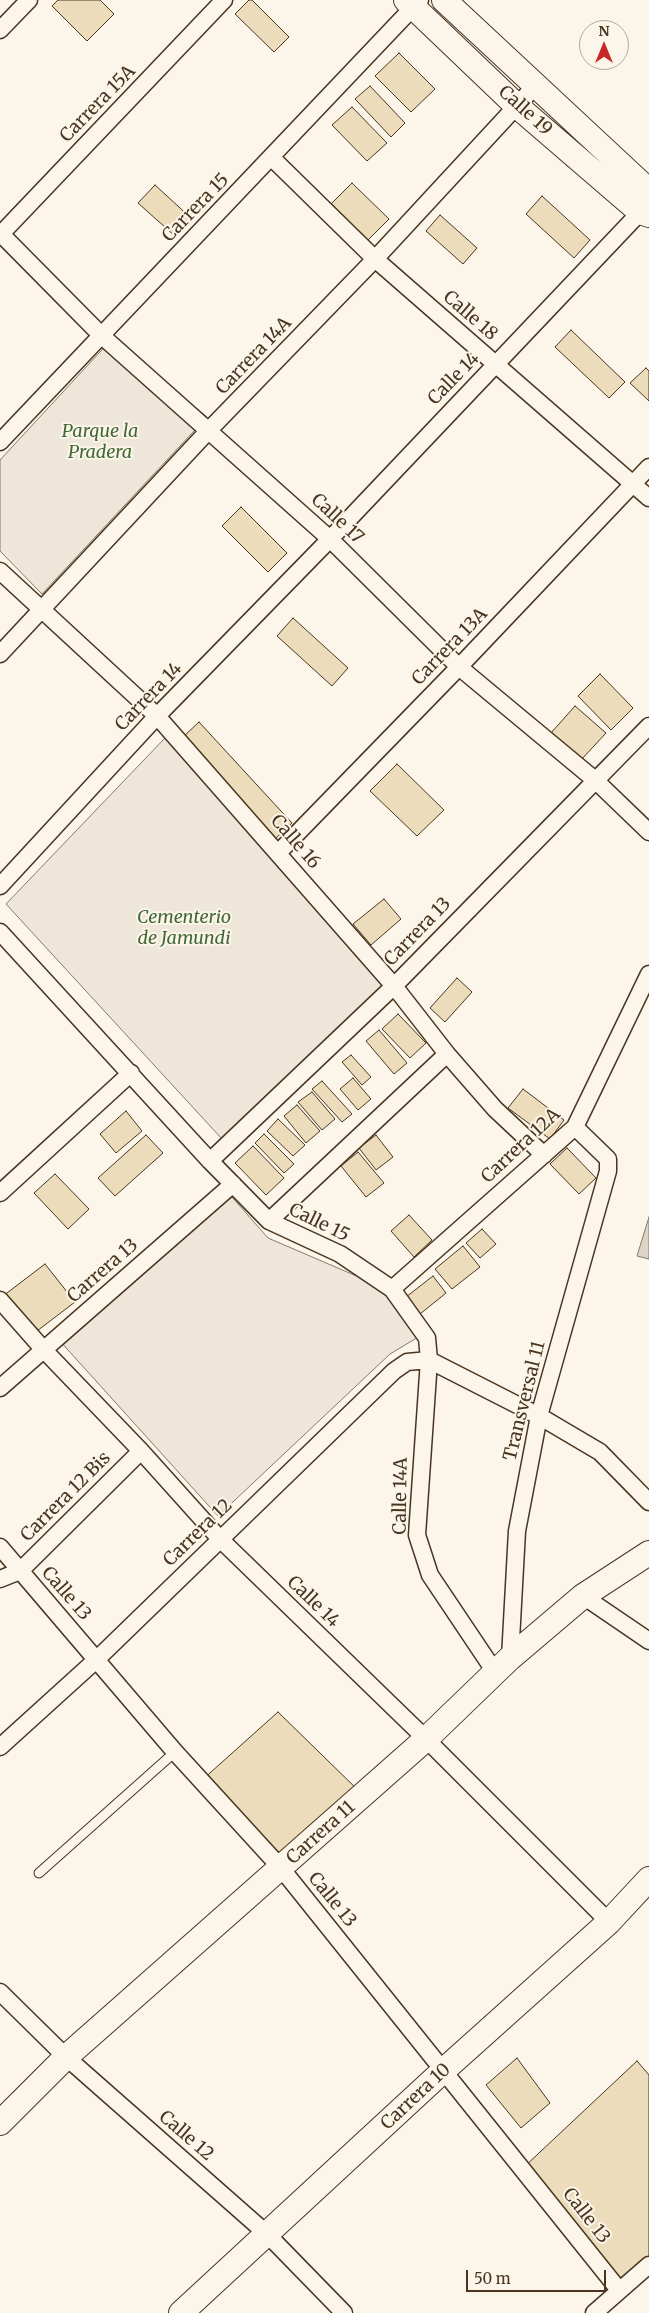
<!DOCTYPE html>
<html>
<head>
<meta charset="utf-8">
<style>
  body { margin:0 }
  #map { position:relative; width:649px; height:2313px; overflow:hidden; background:#fbf6e9; font-family:Merriweather,serif }
  canvas { display:block }
  .north { position:absolute; left:579px; top:20px; width:50px; height:50px; box-sizing:border-box; background:#fbf6e9; border:1px solid #b4a999; border-radius:50%; rotate:0deg; font-size:14px; font-weight:700; line-height:20px; text-align:center; color:#4a3520 }
  .north::after { content:''; display:block; margin:auto; width:18px; height:22px; background:#c62828; clip-path:polygon(50% 0,100% 100%,50% 72%,0 100%) }
  .scale { position:absolute; left:466px; top:2270px; width:140px; height:22px; box-sizing:border-box; border:2px solid #4a3520; border-top:0; padding-left:6px; font-size:15px; line-height:18px; white-space:nowrap; color:#4a3520; -webkit-text-stroke:4px #fbf6e9; paint-order:stroke }
</style>
</head>
<body>
<div id="map">
<canvas width="649" height="2313"></canvas>
<div class="north">N</div>
<div class="scale">50 m</div>
</div>
<script>
const ctx = document.querySelector('canvas').getContext('2d');
ctx.lineJoin = 'round';
function fill(path, color) { ctx.fillStyle = color; ctx.fill(path, 'evenodd'); }
const poly = rows => new Path2D(rows.map(r => 'M' + r).join(''));
function trace(path, color, width, dash) { ctx.strokeStyle = color; ctx.lineWidth = width; ctx.lineCap = dash ? 'butt' : 'round'; ctx.setLineDash(dash || []); ctx.stroke(path); }
function write(font, color, halo, rows, align = 'center') {
  ctx.font = font + ' Merriweather,serif'; ctx.lineWidth = 4; ctx.setLineDash([]); ctx.textBaseline = 'middle'; ctx.strokeStyle = halo; ctx.fillStyle = color; for (const [text, x, y, turn = 0] of rows) {
    ctx.save(); ctx.translate(x, y); ctx.rotate((+turn || 0) * Math.PI / 180); ctx.textAlign = isNaN(turn) ? turn : align; if (halo) ctx.strokeText(text, 0, 0); ctx.fillText(text, 0, 0); ctx.restore();
  }
}
const green = poly([
  [112,339,207,417,42,594,0,551,0,460,112,339],
  [165,738,389,981,222,1139,6,904,165,738],
  [232,1197,268,1238,389,1290,420,1336,390,1354,218,1516,59,1340,232,1197]
]);
const water = poly([
  [649,1217,649,1259,637,1256,649,1217]
]);
const building = poly([
  [58,0,100,0,114,14,87,41,52,6,58,0],
  [249,0,252,0,289,37,274,52,235,14,249,0],
  [399,53,435,89,411,112,375,76,399,53],
  [370,86,405,123,391,137,355,99,370,86],
  [352,107,387,143,367,161,332,125,352,107],
  [352,183,389,219,368,240,331,204,352,183],
  [155,185,192,219,176,237,138,203,155,185],
  [542,196,590,240,574,258,526,214,542,196],
  [440,215,477,248,463,264,426,231,440,215],
  [571,330,625,382,609,398,555,347,571,330],
  [646,368,649,371,649,401,630,383,646,368],
  [241,507,287,553,268,572,222,526,241,507],
  [293,618,348,668,332,686,277,636,293,618],
  [600,674,633,708,611,730,578,696,600,674],
  [575,706,606,733,581,760,551,733,575,706],
  [199,722,292,823,275,839,182,738,199,722],
  [397,764,444,810,417,836,370,791,397,764],
  [384,899,401,919,371,945,353,924,384,899],
  [457,978,472,992,445,1022,430,1008,457,978],
  [398,1014,426,1043,410,1058,382,1029,398,1014],
  [379,1030,407,1063,394,1074,366,1041,379,1030],
  [351,1055,371,1077,362,1085,342,1062,351,1055],
  [353,1078,371,1099,358,1110,340,1089,353,1078],
  [322,1081,352,1114,342,1122,312,1089,322,1081],
  [523,1089,564,1120,550,1139,508,1108,523,1089],
  [312,1092,335,1119,322,1130,298,1102,312,1092],
  [297,1105,320,1131,306,1143,284,1116,297,1105],
  [126,1111,142,1131,116,1153,100,1134,126,1111],
  [278,1119,305,1145,293,1156,267,1131,278,1119],
  [264,1134,294,1164,284,1173,255,1143,264,1134],
  [146,1135,163,1153,115,1196,98,1178,146,1135],
  [376,1135,393,1157,376,1170,359,1148,376,1135],
  [253,1146,284,1178,266,1195,235,1163,253,1146],
  [567,1148,596,1178,579,1194,550,1164,567,1148],
  [358,1152,384,1183,366,1197,341,1166,358,1152],
  [55,1174,89,1209,68,1229,34,1193,55,1174],
  [409,1215,432,1240,414,1257,391,1231,409,1215],
  [482,1229,496,1244,480,1258,466,1243,482,1229],
  [463,1246,480,1267,452,1289,435,1269,463,1246],
  [45,1264,75,1302,33,1334,3,1296,45,1264],
  [433,1276,446,1293,420,1314,406,1297,433,1276],
  [278,1712,363,1795,281,1868,201,1781,278,1712],
  [517,2058,550,2103,521,2128,486,2085,517,2058],
  [637,2061,649,2075,649,2262,619,2287,523,2168,637,2061]
]);
const lane = poly([
  [39,1873,175,1752]
]);
const street = poly([
  [0,30,29,0],
  [271,157,375,259,649,498],
  [0,233,102,336,330,539,459,667,595,780,649,832],
  [0,235,224,0],
  [0,442,420,0],
  [0,571,157,716,394,986,447,1054,495,1109,544,1155],
  [0,654,209,430,375,259,536,85],
  [278,853,459,667,649,467],
  [0,886,157,716,330,539,647,205],
  [0,932,210,1161,269,1221,340,1254,392,1289,427,1338,429,1360,417,1535,430,1575,495,1672],
  [210,1161,394,986,649,726],
  [0,1193,131,1073],
  [269,1221,447,1054],
  [392,1289,575,1127,649,974],
  [0,1300,43,1349,141,1451,220,1539,426,1739,609,1922],
  [429,1360,539,1416,600,1452,649,1502],
  [0,1388,233,1184],
  [0,1547,175,1752,281,1868,619,2290],
  [0,1579,20,1571,141,1451],
  [583,1596,649,1641],
  [510,1658,517,1531,539,1416,608,1171,608,1159,575,1127],
  [0,1747,96,1660,394,1371,407,1362,429,1360],
  [0,1992,66,2057,267,2234,344,2313],
  [594,2313,649,2265]
]);
const secondary = poly([
  [406,0,518,107,640,212,649,215],
  [444,0,649,191],
  [0,2123,66,2057,426,1739,510,1658,583,1596,649,1553],
  [181,2313,444,2070,609,1922,649,1879]
]);
const streetNames = [
  ["Carrera 15A",98,104,-46],
  ["Calle 19",525,111,42],
  ["Carrera 15",196,208,-46],
  ["Calle 18",470,316,41],
  ["Carrera 14A",254,356,-46],
  ["Calle 14",454,379,-46],
  ["Calle 17",337,519,43],
  ["Carrera 13A",450,647,-46],
  ["Carrera 14",149,697,-46],
  ["Calle 16",295,842,49],
  ["Carrera 13",418,932,-46],
  ["Carrera 12A",521,1146,-43],
  ["Calle 15",319,1223,26],
  ["Carrera 13",103,1271,-41],
  ["Transversal 11",525,1401,-76],
  ["Calle 14A",401,1496,-89],
  ["Carrera 12 Bis",66,1497,-45],
  ["Carrera 12",198,1533,-44],
  ["Calle 13",66,1594,49],
  ["Calle 14",313,1602,44],
  ["Carrera 11",321,1833,-42],
  ["Calle 13",332,1900,51],
  ["Carrera 10",416,2097,-43],
  ["Calle 12",186,2136,41],
  ["Calle 13",586,2216,52]
];
const parkNames = [
  ["Parque la",100,432],
  ["Pradera",100,453],
  ["Cementerio",184,918],
  ["de Jamundi",184,939]
];
fill(green, '#ede6d9');
trace(green, '#887966', 1);
fill(water, '#dcd4c6');
trace(water, '#887966', 1);
fill(building, '#ecdcbc');
trace(building, '#4a3520', 1);
trace(lane, '#4a3520', 11);
trace(street, '#4a3520', 19);
trace(secondary, '#4a3520', 26);
trace(lane, '#fbf6e9', 9);
trace(street, '#fbf6e9', 16);
trace(secondary, '#fbf6e9', 24);
write('18px', '#4a3520', '#fbf6e9', streetNames);
write('italic 18px', '#436837', '#fbf6e9', parkNames);
</script>
</body>
</html>
